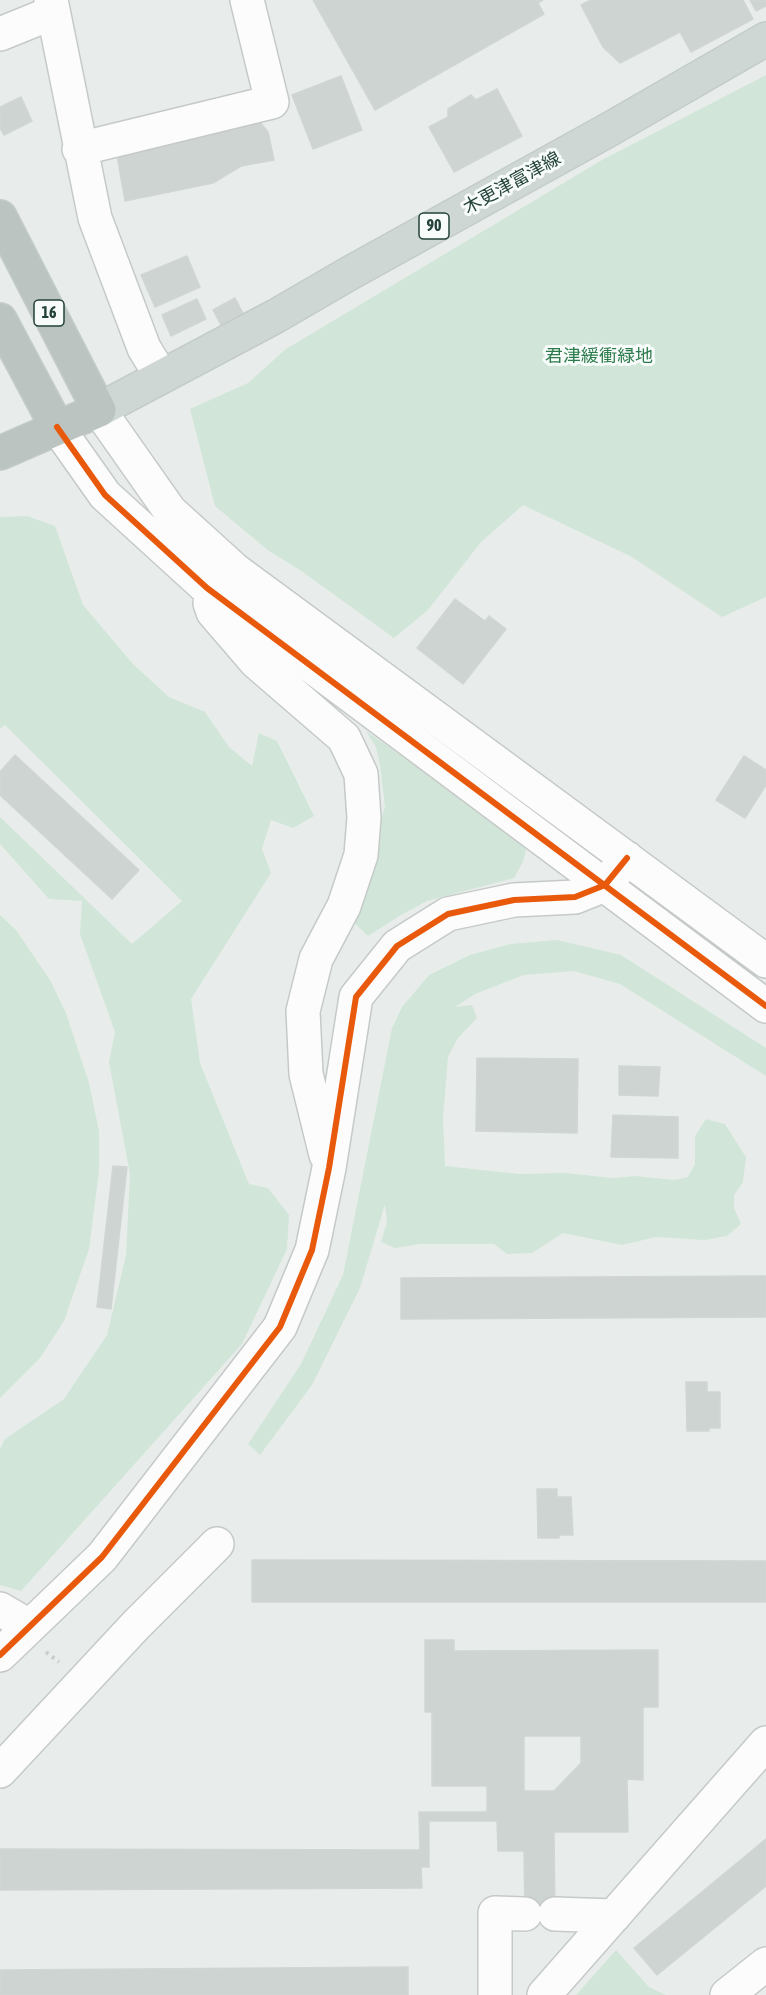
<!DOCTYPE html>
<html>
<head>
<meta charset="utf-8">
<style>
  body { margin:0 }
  canvas { display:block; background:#e8edeb }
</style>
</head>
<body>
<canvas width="766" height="1995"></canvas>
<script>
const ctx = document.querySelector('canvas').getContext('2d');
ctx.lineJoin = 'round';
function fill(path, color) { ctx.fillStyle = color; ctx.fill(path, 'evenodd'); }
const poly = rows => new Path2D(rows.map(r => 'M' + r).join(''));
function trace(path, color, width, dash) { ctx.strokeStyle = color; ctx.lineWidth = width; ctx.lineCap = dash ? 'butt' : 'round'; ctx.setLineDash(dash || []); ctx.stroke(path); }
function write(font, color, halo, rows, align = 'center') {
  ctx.font = font + ' "Asap Condensed","Noto Sans JP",sans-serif'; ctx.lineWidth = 6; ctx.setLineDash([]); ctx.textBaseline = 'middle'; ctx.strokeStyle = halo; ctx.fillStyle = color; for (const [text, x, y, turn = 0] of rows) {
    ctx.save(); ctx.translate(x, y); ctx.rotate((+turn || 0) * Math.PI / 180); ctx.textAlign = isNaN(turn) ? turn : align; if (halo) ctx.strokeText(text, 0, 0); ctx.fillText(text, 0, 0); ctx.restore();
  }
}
const green = poly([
  [766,75,766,597,722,617,632,557,523,505,481,542,428,610,394,638,300,570,269,551,215,506,190,409,248,383,286,349,602,160],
  [27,516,55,526,83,605,133,664,169,697,205,712,229,747,252,766,259,733,277,741,314,816,293,828,271,820,262,849,271,873,191,999,200,1063,249,1184,268,1188,289,1215,287,1249,242,1344,21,1591,0,1585,0,1449,5,1439,64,1399,107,1335,126,1255,130,1174,109,1062,115,1032,80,934,82,901,49,899,0,844,0,817,132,944,182,901,5,725,0,729,0,517],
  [366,731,524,842,526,850,523,862,514,878,427,901,401,915,368,936,350,919,385,807,380,765,376,747],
  [0,915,16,930,50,980,66,1013,89,1083,99,1131,99,1171,89,1249,64,1321,40,1358,0,1398],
  [557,940,621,955,766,1048,766,1076,620,984,574,971,524,975,475,994,455,1007,472,1005,477,1018,458,1038,448,1057,443,1118,445,1166,519,1174,565,1173,612,1178,635,1176,675,1180,688,1177,695,1164,695,1136,706,1119,725,1124,746,1157,743,1182,734,1195,734,1208,741,1224,727,1236,705,1240,656,1237,622,1245,563,1233,532,1253,507,1254,494,1244,420,1244,395,1248,381,1242,387,1222,385,1204,360,1288,312,1385,260,1455,248,1444,301,1364,343,1275,392,1028,402,1007,429,975,470,955,510,944],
  [616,1950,649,1987,666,1995,576,1995]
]);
const building = poly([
  [313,0,543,0,538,3,544,14,375,110,313,0],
  [591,0,743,0,753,19,691,52,680,32,620,63,603,47,581,5,591,0],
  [750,0,766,0,766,6,756,11,750,0],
  [341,76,362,130,313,149,292,95,341,76],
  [497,89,522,136,454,172,429,127,448,117,448,109,471,95,476,100,497,89],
  [21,97,32,121,4,135,0,128,0,107,21,97],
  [254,115,268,132,274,160,241,166,213,183,125,201,115,144,254,115],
  [187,256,200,287,155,307,141,275,187,256],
  [235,298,244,315,222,327,213,310,235,298],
  [197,299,206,319,171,336,162,315,197,299],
  [455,599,485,621,489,616,506,629,463,684,417,648,455,599],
  [15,755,139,870,112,899,0,795,0,772,15,755],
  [744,756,766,770,766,785,745,818,716,800,744,756],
  [477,1058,578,1059,577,1133,476,1131,477,1058],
  [619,1066,660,1067,658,1096,619,1095,619,1066],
  [613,1115,678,1117,678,1158,611,1157,613,1115],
  [113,1166,127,1167,111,1309,97,1307,113,1166],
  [766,1276,766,1317,401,1319,401,1278,766,1276],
  [686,1382,707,1382,707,1392,720,1392,720,1428,709,1428,709,1431,687,1431,686,1382],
  [537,1489,557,1489,557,1497,571,1497,573,1535,559,1535,559,1538,538,1538,537,1489],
  [252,1560,766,1561,766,1602,252,1602,252,1560],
  [425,1640,454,1640,454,1651,658,1650,658,1707,643,1707,643,1780,627,1779,628,1832,554,1832,555,1922,525,1922,524,1851,498,1851,497,1821,429,1821,429,1850,420,1850,419,1812,487,1812,487,1786,432,1786,432,1712,425,1712,425,1640],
  [524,1736,581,1736,581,1763,554,1791,524,1791,524,1736],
  [766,1839,766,1886,657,1975,634,1948,766,1839],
  [0,1849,429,1850,429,1867,421,1867,422,1888,0,1890,0,1849],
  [408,1967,408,1995,0,1995,0,1970,408,1967]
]);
const path = poly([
  [46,1652,59,1662]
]);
const minor = poly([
  [51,0,95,218,144,348,161,376],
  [0,34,52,13],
  [79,149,272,102,247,0],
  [99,410,170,511,235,570,766,961],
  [57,427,105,495,207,588,766,1006],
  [210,603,213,612,256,662,344,738,361,774,364,818,361,855,344,906,316,959,303,1011,306,1074,326,1155],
  [0,1609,29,1626],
  [0,1655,102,1557,280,1327,312,1250,329,1168,356,997,397,946,448,914,514,900,575,897,605,885,627,858],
  [0,1771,136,1625,217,1544],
  [555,1914,614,1916],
  [495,1995,495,1913,525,1914],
  [544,1995,766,1743],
  [727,1995,766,1964]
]);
const major = poly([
  [99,410,276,316,350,273,610,129,766,39]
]);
const highway = poly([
  [0,217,99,410,0,453],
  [0,320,57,427]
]);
const cycleway = poly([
  [57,427,105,495,207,588,766,1006],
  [0,1655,102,1557,280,1327,312,1250,329,1168,356,997,397,946,448,914,514,900,575,897,605,885,627,858]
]);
const shields = [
  [434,226,30],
  [49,313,30]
];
const shieldNames = [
  ["90",434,226],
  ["16",49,313]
];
const streetNames = [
  ["木更津富津線",512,183,-29]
];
const parkNames = [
  ["君津緩衝緑地",599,356]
];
fill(green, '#d1e6d8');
fill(building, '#ced4d2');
trace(building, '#d0d6d4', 1.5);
trace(minor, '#c5cac8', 36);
trace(major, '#c3ccc9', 36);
trace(highway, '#c3ccc9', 36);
trace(path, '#c6cfcd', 4, [3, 4.5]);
trace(minor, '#fcfcfc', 33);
trace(major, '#cfd7d5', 33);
trace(highway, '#bcc4c2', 33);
trace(cycleway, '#e8590c', 6);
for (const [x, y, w] of shields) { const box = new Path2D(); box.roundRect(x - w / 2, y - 13, w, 26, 4.5); ctx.fillStyle = '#f7fbf9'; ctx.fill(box); trace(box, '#23423a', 1.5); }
write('bold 16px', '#23423a', null, shieldNames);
write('18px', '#23423a', '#f7fbf9', streetNames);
write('18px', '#2c7b4c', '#f7fbf9', parkNames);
</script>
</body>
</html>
